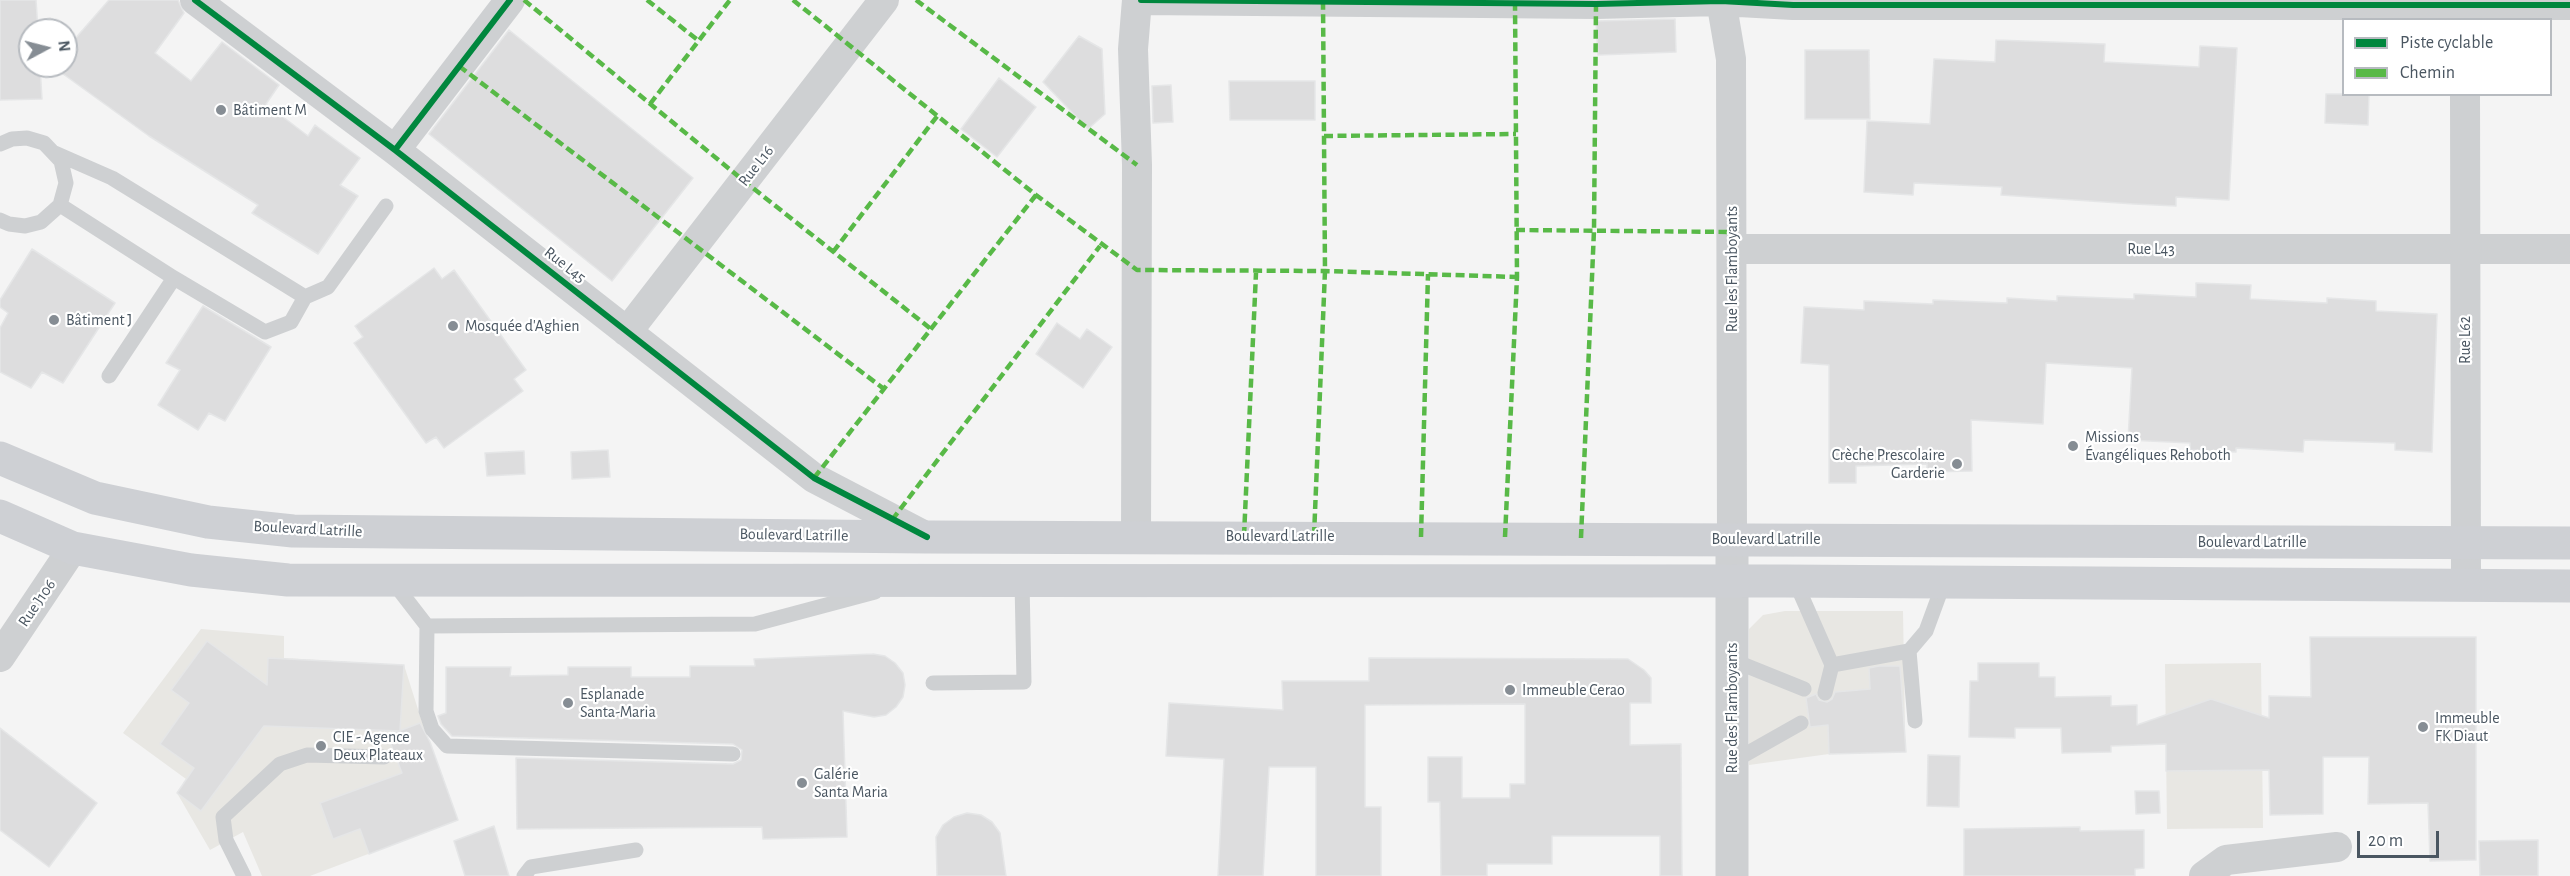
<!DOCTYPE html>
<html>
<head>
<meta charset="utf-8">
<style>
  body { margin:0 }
  #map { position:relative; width:2570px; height:876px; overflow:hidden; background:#f4f4f4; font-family:"Alegreya Sans",sans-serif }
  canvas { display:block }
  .legend { position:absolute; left:2342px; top:18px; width:210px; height:78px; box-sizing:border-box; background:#fff; border:2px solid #b7bbc0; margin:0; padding:8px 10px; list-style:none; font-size:18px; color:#4a5661 }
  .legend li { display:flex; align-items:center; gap:12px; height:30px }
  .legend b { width:30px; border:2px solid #b7bbc0 }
  .north { position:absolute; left:18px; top:18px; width:60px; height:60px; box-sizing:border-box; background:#fff; border:2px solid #b7bbc0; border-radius:50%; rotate:83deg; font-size:16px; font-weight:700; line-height:24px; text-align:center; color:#4a5661 }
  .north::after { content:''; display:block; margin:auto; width:21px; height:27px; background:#868d94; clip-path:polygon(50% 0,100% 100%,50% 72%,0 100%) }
  .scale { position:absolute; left:2357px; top:831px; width:82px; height:27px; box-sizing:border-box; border:3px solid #4a5661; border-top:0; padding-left:8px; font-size:18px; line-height:21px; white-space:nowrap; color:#4a5661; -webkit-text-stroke:4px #fff; paint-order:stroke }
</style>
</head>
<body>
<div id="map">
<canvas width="2570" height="876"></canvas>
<ul class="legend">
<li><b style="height:8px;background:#00873e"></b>Piste cyclable</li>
<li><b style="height:8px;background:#58b947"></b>Chemin</li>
</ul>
<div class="north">N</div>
<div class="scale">20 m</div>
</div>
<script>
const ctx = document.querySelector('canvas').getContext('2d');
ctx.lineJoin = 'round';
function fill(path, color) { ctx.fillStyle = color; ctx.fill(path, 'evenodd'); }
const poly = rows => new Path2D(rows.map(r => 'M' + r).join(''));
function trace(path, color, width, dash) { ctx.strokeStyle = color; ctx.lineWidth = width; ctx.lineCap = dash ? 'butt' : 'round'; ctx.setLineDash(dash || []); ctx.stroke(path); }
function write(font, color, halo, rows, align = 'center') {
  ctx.font = font + ' "Alegreya Sans",sans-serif'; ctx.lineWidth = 4.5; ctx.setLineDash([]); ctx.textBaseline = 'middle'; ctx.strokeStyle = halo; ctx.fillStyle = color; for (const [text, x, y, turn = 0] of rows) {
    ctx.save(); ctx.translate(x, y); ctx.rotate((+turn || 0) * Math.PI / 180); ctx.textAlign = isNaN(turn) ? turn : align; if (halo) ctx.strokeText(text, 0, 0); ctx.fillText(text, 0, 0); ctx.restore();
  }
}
const commercial = poly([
  [1785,611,1903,611,1905,730,1829,732,1829,754,1749,765,1749,629,1763,615],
  [201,629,284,636,284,658,404,665,422,722,458,820,310,876,262,876,243,832,210,850,177,793,186,779,123,733],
  [2261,663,2263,828,2167,829,2165,664]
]);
const building = poly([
  [0,0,36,0,38,30,30,30,30,66,40,66,42,99,0,100,0,0],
  [109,0,178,0,184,13,155,53,191,81,222,42,279,85,266,104,308,136,315,125,360,158,340,185,358,196,318,254,252,213,258,205,149,136,52,66,66,66,66,49,109,0],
  [1675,19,1676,52,1598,55,1596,21,1675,19],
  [509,30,693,178,612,281,429,134,509,30],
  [1079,36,1102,49,1105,114,1088,129,1043,82,1079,36],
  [1996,40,2105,44,2104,62,2199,67,2200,46,2237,48,2229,200,2176,197,2176,206,2134,204,2001,195,2002,187,1914,183,1913,195,1864,192,1867,121,1930,124,1934,59,1995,62,1996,40],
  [1805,50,1869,50,1870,119,1805,119,1805,50],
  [999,78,1036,107,997,157,961,129,999,78],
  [1229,81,1315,81,1315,120,1230,120,1229,81],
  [1171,85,1173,122,1153,123,1152,86,1171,85],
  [2326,94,2369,94,2368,125,2325,123,2326,94],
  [32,249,115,303,63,383,42,372,31,388,0,372,0,328,8,313,0,307,0,300,32,249],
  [434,268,442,279,454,270,526,370,514,379,523,391,444,448,436,437,426,443,354,343,363,337,355,326,434,268],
  [2196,283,2251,285,2250,299,2327,303,2327,298,2376,301,2376,311,2437,314,2432,452,2395,450,2395,443,2304,440,2303,452,2236,448,2236,452,2190,450,2190,443,2128,440,2132,368,2046,363,2043,424,1971,420,1972,471,1927,472,1927,464,1856,466,1856,483,1829,483,1829,365,1801,363,1804,307,1864,310,1864,301,1933,304,1933,300,2007,303,2007,298,2057,301,2057,296,2134,299,2134,294,2196,297,2196,283],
  [203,306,271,347,225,421,209,413,198,430,158,405,180,370,166,363,203,306],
  [1057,323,1080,339,1087,329,1112,347,1083,388,1036,354,1057,323],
  [608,450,610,477,572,479,571,452,608,450],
  [524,451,525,474,487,476,485,453,524,451],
  [2310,637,2476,637,2476,860,2430,861,2428,803,2368,804,2369,757,2323,757,2323,814,2270,815,2269,770,2166,771,2166,744,2111,746,2111,752,2062,753,2061,728,2015,728,2015,738,1969,737,1970,681,1978,681,1978,663,2039,663,2039,677,2055,677,2055,697,2111,696,2111,706,2137,705,2137,725,2211,699,2269,718,2269,696,2311,697,2310,637],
  [207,641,267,685,268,658,404,665,400,731,264,726,201,811,177,793,194,768,160,744,189,703,171,690,207,641],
  [873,654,885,656,895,663,903,673,905,685,903,697,896,707,886,715,874,717,843,711,847,837,763,839,762,827,517,829,516,758,733,764,741,760,742,750,733,744,452,736,441,724,438,716,446,713,446,667,511,667,510,676,568,675,568,667,631,667,631,677,690,677,690,666,755,666,754,659,873,654],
  [1369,658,1628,659,1644,670,1651,678,1651,703,1630,703,1630,745,1681,744,1682,876,1660,876,1660,836,1552,836,1552,864,1487,864,1487,876,1441,876,1440,802,1428,802,1428,757,1462,757,1462,798,1510,798,1510,784,1525,784,1525,704,1365,705,1365,807,1381,807,1381,876,1316,876,1316,767,1269,767,1263,876,1218,876,1224,759,1166,756,1169,703,1283,710,1282,681,1369,681,1369,658],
  [1879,666,1900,666,1906,752,1829,754,1828,725,1810,727,1806,698,1816,694,1819,700,1827,702,1832,699,1835,692,1870,689,1869,668,1879,666],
  [420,723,430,742,458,820,369,854,360,829,333,839,320,803,402,773,390,742,376,742,375,740,420,723],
  [0,728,97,803,49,867,0,830,0,728],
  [1928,755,1960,756,1959,807,1927,806,1928,755],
  [2135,791,2159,791,2160,813,2136,814,2135,791],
  [967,813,981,815,992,822,1000,833,1006,876,937,876,936,837,943,825,954,817,967,813],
  [494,826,509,876,465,876,454,841,494,826],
  [2080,827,2080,831,2144,830,2144,868,2135,869,2135,876,1964,876,1964,829,2080,827],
  [2538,840,2538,876,2480,876,2479,841,2538,840]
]);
const service = poly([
  [0,144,12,139,27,138,44,143,61,161,66,183,60,205,41,222,25,226,9,224,0,220],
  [55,153,112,178,305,297,328,287,386,206],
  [60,205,174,278,265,332,291,322,305,297],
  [109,376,174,278],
  [1795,581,1832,665,1825,693],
  [393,582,427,626,755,624,875,592],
  [427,626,426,711,432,729,447,746,733,754],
  [1909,651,1915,721],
  [1732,660,1804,689],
  [1832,665,1909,651,1926,631,1944,582],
  [933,683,1024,682,1022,581],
  [1732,762,1801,723],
  [244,876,226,840,223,817,280,764,307,755,384,757],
  [524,876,531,867,636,850]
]);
const minor = poly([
  [195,0,395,150,814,478,927,537],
  [1141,0,1596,4,1721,1,1793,5,2570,5],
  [1721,0,1731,59,1732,539],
  [2465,94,2466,586],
  [395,150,510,0],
  [1732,249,2570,249],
  [627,332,884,0],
  [1136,536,1137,165,1133,49,1137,0],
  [0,657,73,548],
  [2204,876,2226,860,2337,847]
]);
const tertiary = poly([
  [1732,876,1732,539]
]);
const secondary = poly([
  [0,458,95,498,208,522,293,531,927,537,2570,543],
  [0,516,73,548,191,570,288,580,1784,581,2570,586]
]);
const quiet = poly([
  [524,0,744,181,931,329],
  [647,0,699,41],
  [793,0,1036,195,1137,270,1325,271,1517,277],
  [916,0,1137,165],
  [459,66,884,389],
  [650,104,730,0],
  [1324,136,1516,134],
  [1516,230,1732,232],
  [833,252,938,115],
  [814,478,1036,195],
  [892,520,1100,246],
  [1244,536,1256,273],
  [1314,536,1325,271,1323,1],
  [1421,537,1428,274],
  [1505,537,1517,277,1515,3],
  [1581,538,1594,230,1596,4]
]);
const cycleway = poly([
  [195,0,395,150,814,478,927,537],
  [1141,0,1596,4,1721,1,1793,5,2570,5],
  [395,150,510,0]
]);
const markers = [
  [221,110,6,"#868d94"],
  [54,320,6,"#868d94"],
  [453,326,6,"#868d94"],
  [2073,446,6,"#868d94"],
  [1957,464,6,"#868d94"],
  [1510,690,6,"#868d94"],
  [568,703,6,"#868d94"],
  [2423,727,6,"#868d94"],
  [321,746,6,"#868d94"],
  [802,783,6,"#868d94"]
];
const poiNames = [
  ["Bâtiment M",233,110],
  ["Bâtiment J",66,320],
  ["Mosquée d'Aghien",465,326],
  ["Missions",2085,437],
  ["Évangéliques Rehoboth",2085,455],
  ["Crèche Prescolaire",1945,455,"right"],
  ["Garderie",1945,473,"right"],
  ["Immeuble Cerao",1522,690],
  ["Esplanade",580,694],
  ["Santa-Maria",580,712],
  ["Immeuble",2435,718],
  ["FK Diaut",2435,736],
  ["CIE - Agence",333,737],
  ["Deux Plateaux",333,755],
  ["Galérie",814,774],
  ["Santa Maria",814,792]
];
const streetNames = [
  ["Rue L16",756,166,-52],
  ["Rue L43",2151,249],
  ["Rue L45",565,265,38],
  ["Rue les Flamboyants",1732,269,-90],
  ["Rue L62",2465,340,-90],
  ["Boulevard Latrille",308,529,3],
  ["Boulevard Latrille",794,535,1],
  ["Boulevard Latrille",1280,536],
  ["Boulevard Latrille",1766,539],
  ["Boulevard Latrille",2252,542],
  ["Rue J106",37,603,-56],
  ["Rue des Flamboyants",1732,708,-90]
];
fill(commercial, '#e8e7e3');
fill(building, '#ddddde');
trace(building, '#e5e6e7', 1.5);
trace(service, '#ced0d2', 15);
trace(minor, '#ced0d2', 30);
trace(tertiary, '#ced0d2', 33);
trace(secondary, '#ced0d4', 33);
trace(quiet, '#58b947', 4.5, [9, 4.5]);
trace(cycleway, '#00873e', 6);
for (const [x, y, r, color] of markers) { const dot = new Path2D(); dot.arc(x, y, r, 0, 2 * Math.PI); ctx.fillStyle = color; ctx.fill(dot); trace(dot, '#fff', 2); }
write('16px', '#4a5661', '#fff', poiNames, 'left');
write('16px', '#4a5661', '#fff', streetNames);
</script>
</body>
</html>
